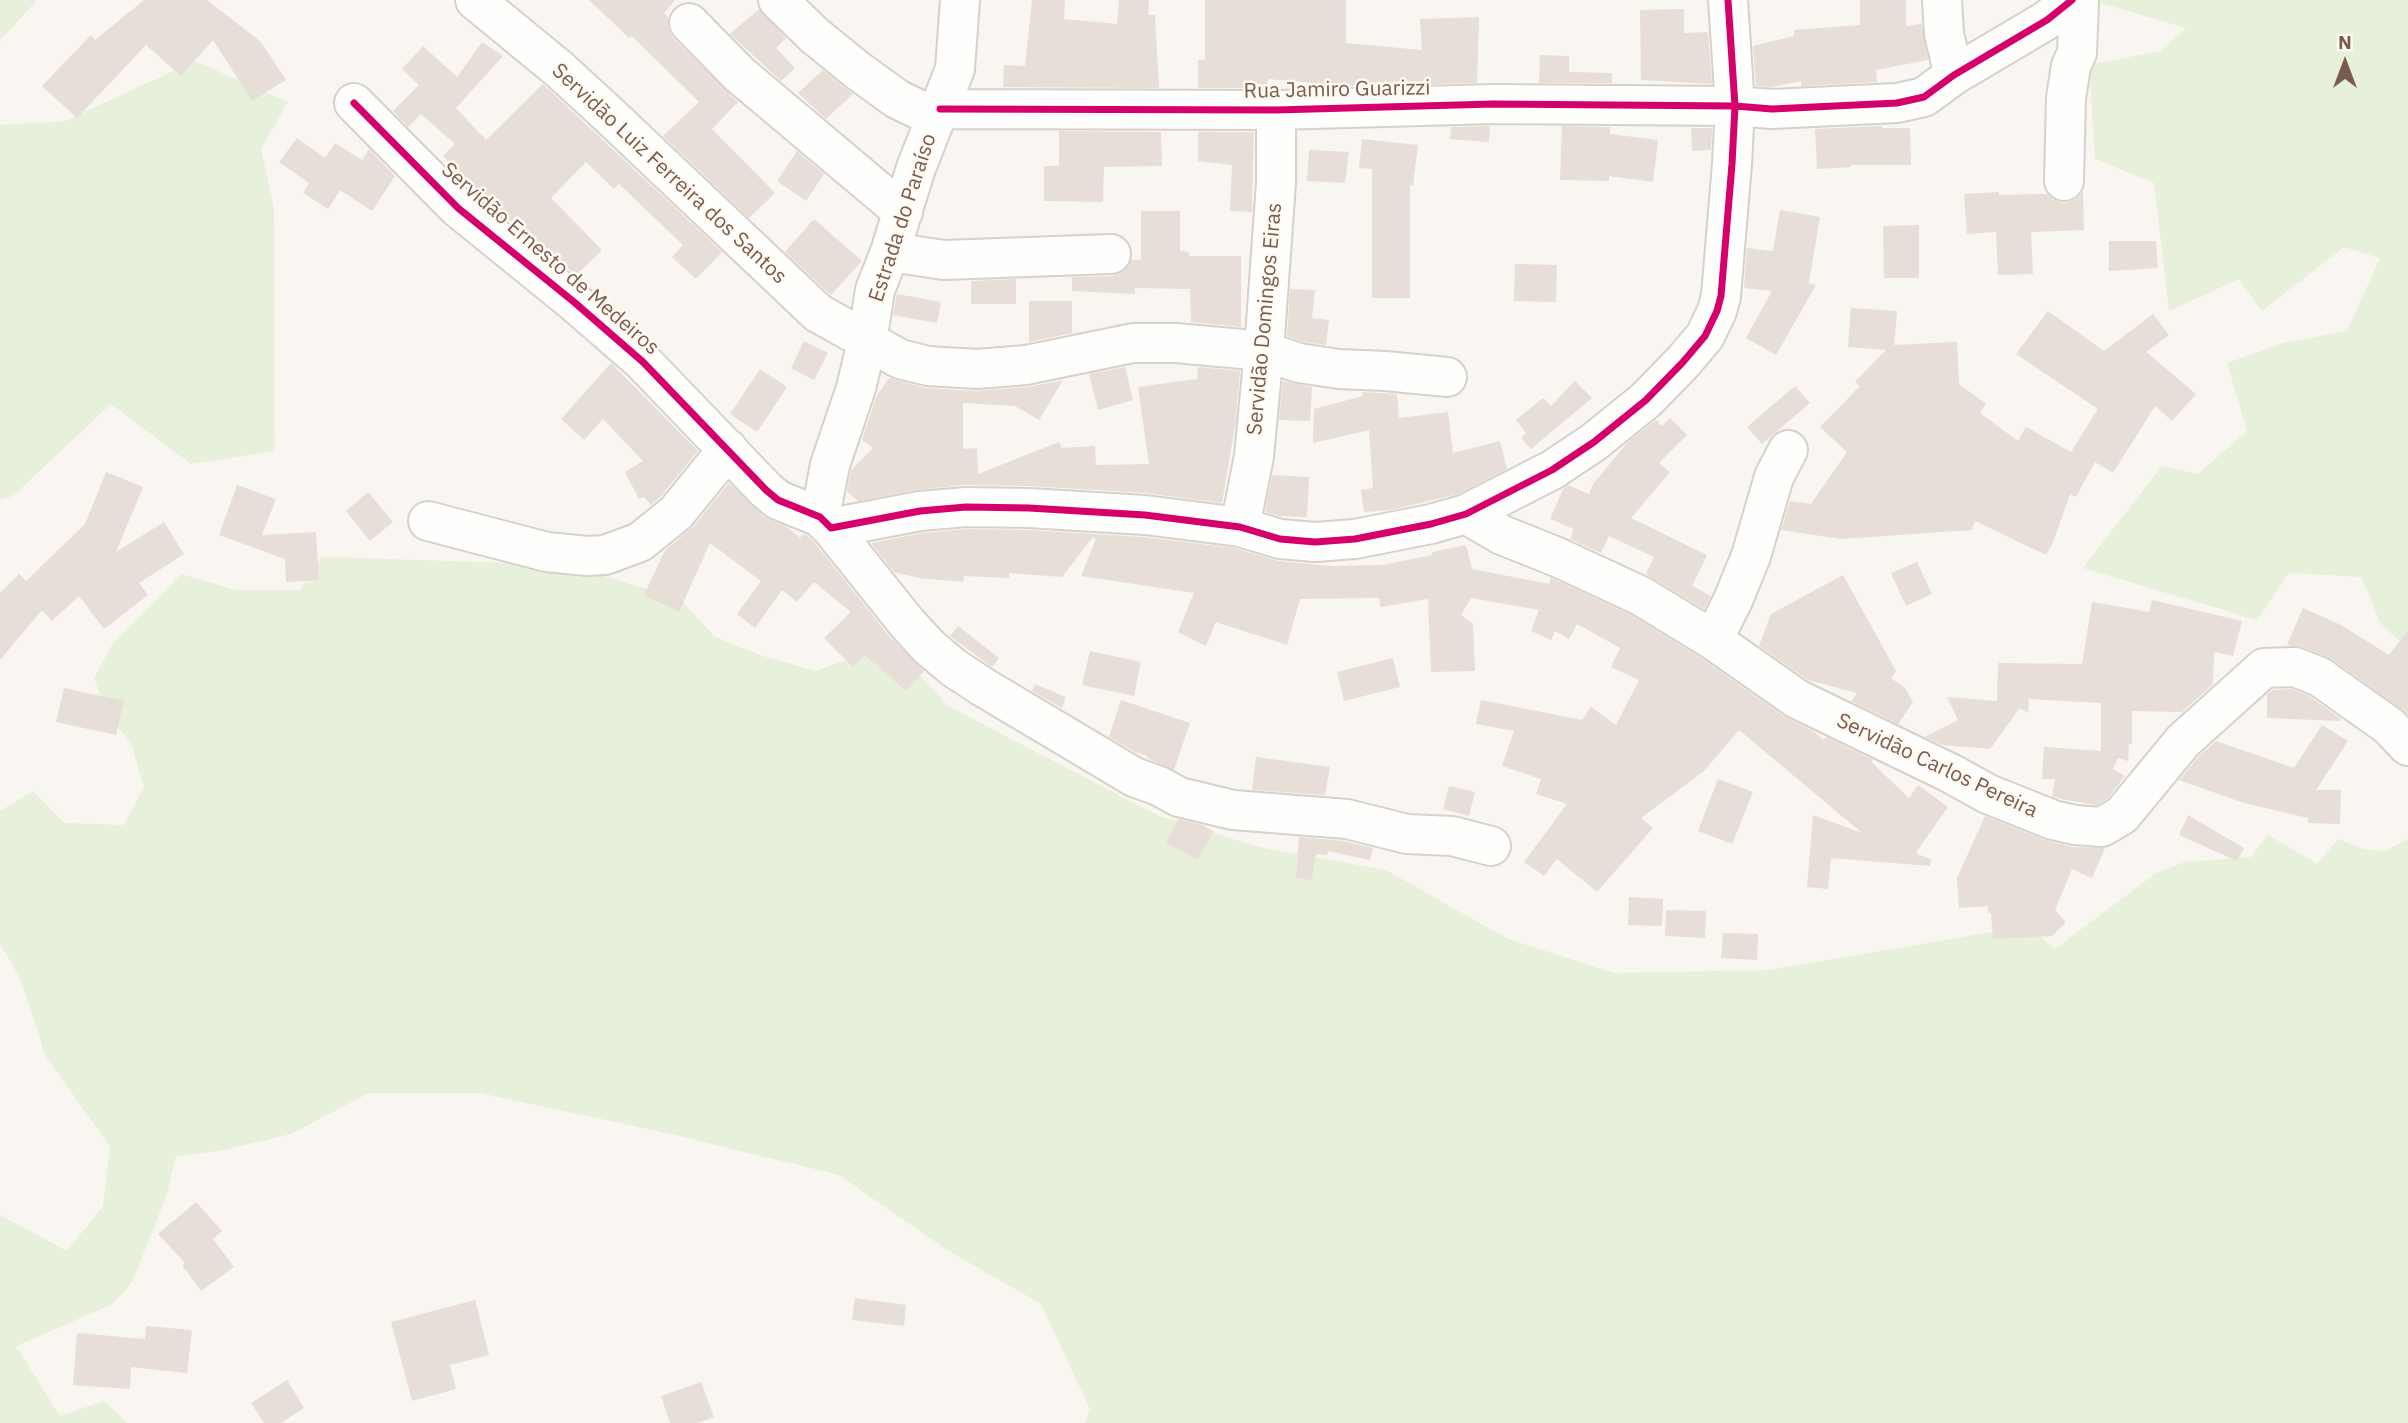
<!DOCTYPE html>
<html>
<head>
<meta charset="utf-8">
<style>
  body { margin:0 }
  #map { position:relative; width:2408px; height:1423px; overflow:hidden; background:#f9f5f0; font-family:"IBM Plex Sans",sans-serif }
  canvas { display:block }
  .north { position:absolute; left:2310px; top:28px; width:70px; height:70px; -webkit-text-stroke:5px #fffaf3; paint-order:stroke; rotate:0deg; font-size:19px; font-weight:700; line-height:28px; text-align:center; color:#7a5c4d }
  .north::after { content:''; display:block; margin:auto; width:24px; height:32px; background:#7a5c4d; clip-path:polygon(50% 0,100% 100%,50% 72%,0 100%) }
</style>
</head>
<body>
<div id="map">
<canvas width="2408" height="1423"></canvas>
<div class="north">N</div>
</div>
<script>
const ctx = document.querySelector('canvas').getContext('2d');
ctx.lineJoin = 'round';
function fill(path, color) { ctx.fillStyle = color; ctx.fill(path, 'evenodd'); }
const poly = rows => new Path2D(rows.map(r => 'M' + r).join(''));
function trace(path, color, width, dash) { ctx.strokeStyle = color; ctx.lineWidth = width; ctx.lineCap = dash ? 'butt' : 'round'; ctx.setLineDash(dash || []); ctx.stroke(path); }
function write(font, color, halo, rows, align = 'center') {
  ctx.font = font + ' "IBM Plex Sans",sans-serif'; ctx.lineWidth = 5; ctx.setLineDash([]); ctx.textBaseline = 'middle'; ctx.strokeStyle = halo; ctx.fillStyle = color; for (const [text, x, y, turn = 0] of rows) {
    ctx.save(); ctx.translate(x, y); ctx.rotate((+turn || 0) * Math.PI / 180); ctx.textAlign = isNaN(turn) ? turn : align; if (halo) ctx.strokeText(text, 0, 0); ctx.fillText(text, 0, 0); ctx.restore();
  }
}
const green = poly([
  [0,0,37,0,0,41],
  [2091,0,2408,0,2408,643,2401,643,2380,623,2362,577,2289,573,2257,620,2083,568,2162,466,2198,474,2247,431,2227,363,2283,343,2347,331,2380,258,2344,247,2262,311,2239,279,2169,311,2154,183,2095,159,2089,65,2160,51,2186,28],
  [195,61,288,102,261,149,274,209,275,451,191,464,111,404,13,496,0,500,0,125,65,121],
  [322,557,515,563,595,573,681,600,715,637,763,656,816,671,891,643,948,706,1159,816,1259,847,1386,870,1508,939,1614,973,1769,970,2027,926,2055,949,2156,873,2185,862,2251,857,2268,835,2317,864,2338,839,2363,849,2385,851,2408,839,2408,1423,1085,1423,1090,1409,1041,1304,947,1250,839,1175,667,1133,480,1093,369,1093,291,1134,219,1151,176,1156,166,1197,132,1282,113,1304,16,1346,60,1416,104,1401,128,1423,0,1423,0,1215,67,1251,103,1206,110,1147,45,1055,26,995,14,967,0,944,0,811,33,791,64,823,124,825,144,787,131,743,107,714,94,678,113,643,181,574,235,590,300,590]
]);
const building = poly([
  [144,0,207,0,261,42,286,80,252,101,213,40,181,76,146,45,77,118,42,86,91,35,95,40],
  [589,0,675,0,664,13,668,17,668,28,673,38,738,102,712,129,775,193,749,218,663,136,699,102,632,36,629,38],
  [1032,0,1065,0,1064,19,1117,24,1119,0,1149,0,1148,15,1155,15,1159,88,1003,87,1004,65,1025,66],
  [1205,0,1346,0,1346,43,1422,50,1420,19,1479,17,1477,83,1346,86,1268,79,1268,88,1198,88,1198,60,1205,60],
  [1860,0,1906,0,1906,26,1922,24,1928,60,1876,70,1877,82,1801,86,1801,81,1772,87,1756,86,1753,46,1794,36,1794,30,1860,25],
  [759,9,786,38,776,48,795,68,781,81,730,34],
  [1684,9,1684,33,1708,32,1712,84,1641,80,1640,10],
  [482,42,503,56,456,108,486,140,543,84,722,252,696,279,672,257,683,245,619,184,614,189,586,162,551,198,602,250,576,275,469,188,471,185,443,156,455,144,421,114,408,127,393,111,419,85,402,69,423,46,457,77],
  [1540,55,1569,56,1569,72,1612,73,1612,83,1539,83],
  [823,70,853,94,826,119,798,93],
  [1490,126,1489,142,1450,139,1451,127],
  [1562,126,1610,127,1610,134,1658,140,1653,182,1609,176,1609,181,1560,180],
  [1881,126,1882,128,1910,128,1911,165,1851,165,1851,167,1817,169,1815,129],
  [1691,128,1712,128,1711,150,1692,151],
  [1059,131,1161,132,1162,166,1104,167,1103,202,1044,201,1044,166,1059,166],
  [1198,132,1254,132,1252,212,1230,211,1232,165,1198,161],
  [297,138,325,158,335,143,362,160,369,149,395,176,372,211,340,190,328,209,303,193,309,183,279,162],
  [1362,139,1418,145,1413,185,1410,185,1410,298,1372,298,1372,169,1359,168],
  [1309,150,1349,152,1345,183,1307,181],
  [797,151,824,174,806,201,777,181],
  [1999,192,1999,195,2047,194,2053,200,2064,203,2075,200,2083,192,2084,230,2031,232,2033,274,1998,275,1996,232,1967,234,1964,194],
  [1780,210,1820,217,1809,283,1816,285,1776,355,1746,338,1772,291,1744,288,1747,248,1773,251],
  [1141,211,1180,211,1180,251,1189,252,1189,256,1241,256,1241,327,1191,322,1190,289,1135,288,1135,294,1072,291,1072,277,1112,276,1123,272,1131,260,1141,260],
  [814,219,862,261,831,295,785,252],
  [1919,225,1919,278,1884,278,1883,226],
  [2109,241,2156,241,2158,268,2109,271],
  [1515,264,1557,265,1556,302,1514,301],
  [1016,279,1016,304,971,304,971,281],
  [1290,289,1315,290,1312,318,1329,320,1326,345,1304,342,1287,336],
  [897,294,941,302,937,323,893,315],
  [1029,301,1072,301,1072,333,1029,342],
  [1851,308,1897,311,1894,345,1957,342,1959,384,1986,404,1980,413,2018,441,2026,427,2071,452,2098,409,2016,354,2048,311,2104,351,2153,314,2169,335,2146,352,2196,394,2172,421,2155,406,2113,473,2095,462,2076,497,2070,494,2053,542,2046,555,1975,521,1972,530,1841,539,1781,530,1790,501,1811,504,1847,452,1820,427,1860,386,1855,382,1886,350,1848,347],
  [804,341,828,353,814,380,791,368],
  [611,363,698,451,660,497,651,505,644,497,639,499,625,472,643,461,603,419,584,440,561,419],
  [1125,367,1133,400,1098,410,1089,374],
  [1198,367,1240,371,1235,426,1222,503,1146,493,1029,486,964,485,916,490,858,501,847,491,851,470,873,448,862,440,876,397,889,378,926,388,976,391,1028,387,1063,380,1039,420,1015,406,963,403,963,449,977,448,978,474,1059,442,1062,448,1095,446,1096,465,1149,464,1138,387,1197,379],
  [760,369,787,387,757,432,730,414],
  [1283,381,1312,387,1310,421,1279,420],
  [1575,381,1592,398,1531,449,1521,438,1526,433,1516,420,1543,398,1551,406],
  [1795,386,1810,403,1762,444,1747,427],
  [1362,392,1397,394,1399,418,1448,412,1453,453,1500,441,1507,469,1458,494,1391,510,1364,512,1361,490,1373,488,1369,430,1313,443,1314,409,1363,396],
  [1670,418,1687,435,1659,463,1670,472,1631,518,1707,555,1692,586,1711,596,1704,609,1646,574,1654,557,1609,536,1601,553,1570,539,1574,529,1550,519,1563,489,1568,485,1589,494,1593,484,1628,442,1656,420,1662,426],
  [106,472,143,487,116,552,164,522,184,554,139,583,148,595,104,629,79,596,52,621,42,610,0,660,0,593,19,574,26,581,85,524],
  [1272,475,1309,477,1307,517,1279,516,1265,512],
  [729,483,764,517,787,527,800,538,803,534,808,536,815,543,890,637,924,671,906,691,865,655,853,667,824,638,851,612,814,582,797,602,782,590,755,628,737,614,761,581,710,543,679,612,644,595,665,550,693,527],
  [237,485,276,499,262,535,316,532,319,580,286,582,285,559,219,535],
  [368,492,393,522,370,541,346,511],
  [967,529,1028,530,1143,537,1235,548,1278,561,1332,566,1383,565,1432,555,1432,552,1466,545,1472,569,1549,584,1551,578,1631,615,1701,658,1785,717,1813,731,1824,740,1826,737,1873,760,1871,762,1909,798,1918,785,1948,807,1917,851,1917,854,1931,859,1930,866,1831,858,1828,889,1807,887,1813,815,1862,833,1739,730,1704,771,1641,818,1653,828,1597,892,1557,859,1544,876,1524,862,1567,804,1536,794,1541,779,1502,766,1514,731,1476,724,1481,700,1582,720,1591,707,1616,725,1639,680,1611,667,1620,648,1577,624,1569,639,1555,631,1551,640,1531,631,1539,610,1471,598,1461,615,1473,624,1475,671,1431,672,1428,599,1381,607,1379,598,1300,599,1287,645,1216,622,1206,646,1178,632,1194,593,1081,576,1096,539,1093,537,1062,577,1009,573,1009,578,964,576,963,582,919,578,894,572,871,543,923,533],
  [1917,562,1932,594,1906,606,1891,573],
  [1843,575,1896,671,1891,678,1905,688,1913,702,1898,724,1851,701,1857,693,1808,680,1759,646,1771,614],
  [2152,600,2242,621,2233,656,2214,652,2213,684,2182,712,2132,711,2132,744,2129,744,2128,761,2118,758,2113,769,2125,776,2108,798,2097,805,2060,799,2052,796,2055,779,2042,779,2044,747,2101,751,2101,703,2029,699,2028,713,2020,708,1990,749,1943,745,1925,737,1958,720,1947,697,1997,701,1998,663,2082,664,2092,602,2149,612],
  [2303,608,2341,625,2389,655,2408,630,2408,714,2332,659,2303,647,2287,645],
  [958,626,999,658,992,667,950,636],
  [1090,651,1141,662,1134,696,1082,685],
  [1393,658,1400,687,1344,701,1337,672],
  [1035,684,1066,697,1062,708,1032,691],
  [64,688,124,701,116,735,56,722],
  [2291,689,2309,696,2341,719,2340,721,2267,718,2267,694,2273,690],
  [1121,700,1190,723,1174,770,1147,758,1148,756,1135,752,1109,737],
  [2322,725,2348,741,2316,790,2341,790,2340,824,2308,823,2308,818,2244,803,2179,780,2199,756,2216,741,2294,768],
  [1256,757,1330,767,1325,795,1252,790],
  [1718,779,1753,792,1732,844,1698,831],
  [1449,786,1475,792,1469,816,1443,809],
  [2188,815,2244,848,2237,861,2179,835],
  [1985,816,2048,841,2073,847,2105,848,2092,878,2072,869,2055,910,2066,922,2052,936,1993,939,1991,913,1988,913,1988,906,1959,908,1957,878],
  [1178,819,1202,825,1213,831,1198,860,1166,843],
  [1299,837,1343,841,1373,848,1370,860,1328,851,1327,855,1316,854,1312,880,1296,878],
  [1629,897,1663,899,1662,926,1628,925],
  [1666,910,1706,911,1705,938,1665,936],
  [1723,933,1758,934,1757,960,1721,958],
  [196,1202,222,1231,213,1239,234,1267,201,1291,182,1265,185,1263,158,1234],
  [855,1298,906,1305,904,1326,852,1320],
  [475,1300,489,1355,450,1365,456,1389,412,1401,391,1322],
  [146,1326,192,1330,187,1373,131,1367,130,1389,73,1385,77,1333,145,1339],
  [287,1380,304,1408,281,1423,264,1423,251,1403],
  [701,1382,714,1417,697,1423,670,1423,661,1396]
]);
const minor = poly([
  [475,0,559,69,608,114,818,313,900,359,928,366,977,369,1026,365,1133,343,1176,343,1264,351,1299,363,1339,369,1385,371,1447,377],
  [778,0,814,35,857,70,897,99,936,118],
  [1942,0,1944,34,1954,75],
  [689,23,739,74,903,212],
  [354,103,458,208,574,302,643,362,766,490,778,500,820,517,831,528,920,511,966,507,1029,508,1145,515,1240,527,1280,539,1315,542,1355,539,1431,524,1466,514,1552,470,1594,442,1646,400,1683,362,1705,336,1717,311,1721,296,1732,164,1735,106,1728,0],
  [940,109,1276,110,1493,104,1735,106,1772,109,1897,103,1924,97,1954,75,2047,20,2072,0],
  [2064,181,2066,98,2071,66,2077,53,2079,0],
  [890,252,944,260,1111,254],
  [1466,514,1502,535,1557,557,1641,596,1713,640,1797,699,1950,773,1988,794,2053,820,2075,825,2102,827,2122,815,2183,741,2264,668,2295,667,2320,677,2389,726,2408,746],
  [820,517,830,465,856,388,867,342,875,290,890,252,916,168,955,69,960,0],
  [428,521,547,552,587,556,605,555,640,542,676,513,728,449],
  [1240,527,1254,456,1264,351,1276,183,1276,110],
  [831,528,907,623,928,646,954,668,983,687,1134,777,1159,786,1179,797,1233,810,1347,819,1407,834,1452,836,1491,846],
  [1713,640,1733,600,1751,556,1774,477,1788,450]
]);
const cycleway = poly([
  [354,103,458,208,574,302,643,362,766,490,778,500,820,517,831,528,920,511,966,507,1029,508,1145,515,1240,527,1280,539,1315,542,1355,539,1431,524,1466,514,1552,470,1594,442,1646,400,1683,362,1705,336,1717,311,1721,296,1732,164,1735,106,1728,0],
  [940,109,1276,110,1493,104,1735,106,1772,109,1897,103,1924,97,1954,75,2047,20,2072,0]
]);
const streetNames = [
  ["Rua Jamiro Guarizzi",1337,90,-1],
  ["Servidão Luiz Ferreira dos Santos",669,174,43],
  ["Estrada do Paraíso",903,218,-72],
  ["Servidão Ernesto de Medeiros",550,259,41],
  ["Servidão Domingos Eiras",1265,319,-85],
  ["Servidão Carlos Pereira",1937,766,25]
];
fill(green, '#e7f0db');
fill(building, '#e6ded7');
trace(minor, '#d7d1cb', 42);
trace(minor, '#fefefd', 38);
trace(cycleway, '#d6006c', 7);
write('21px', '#7a5c4d', '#fffaf3', streetNames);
</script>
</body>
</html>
